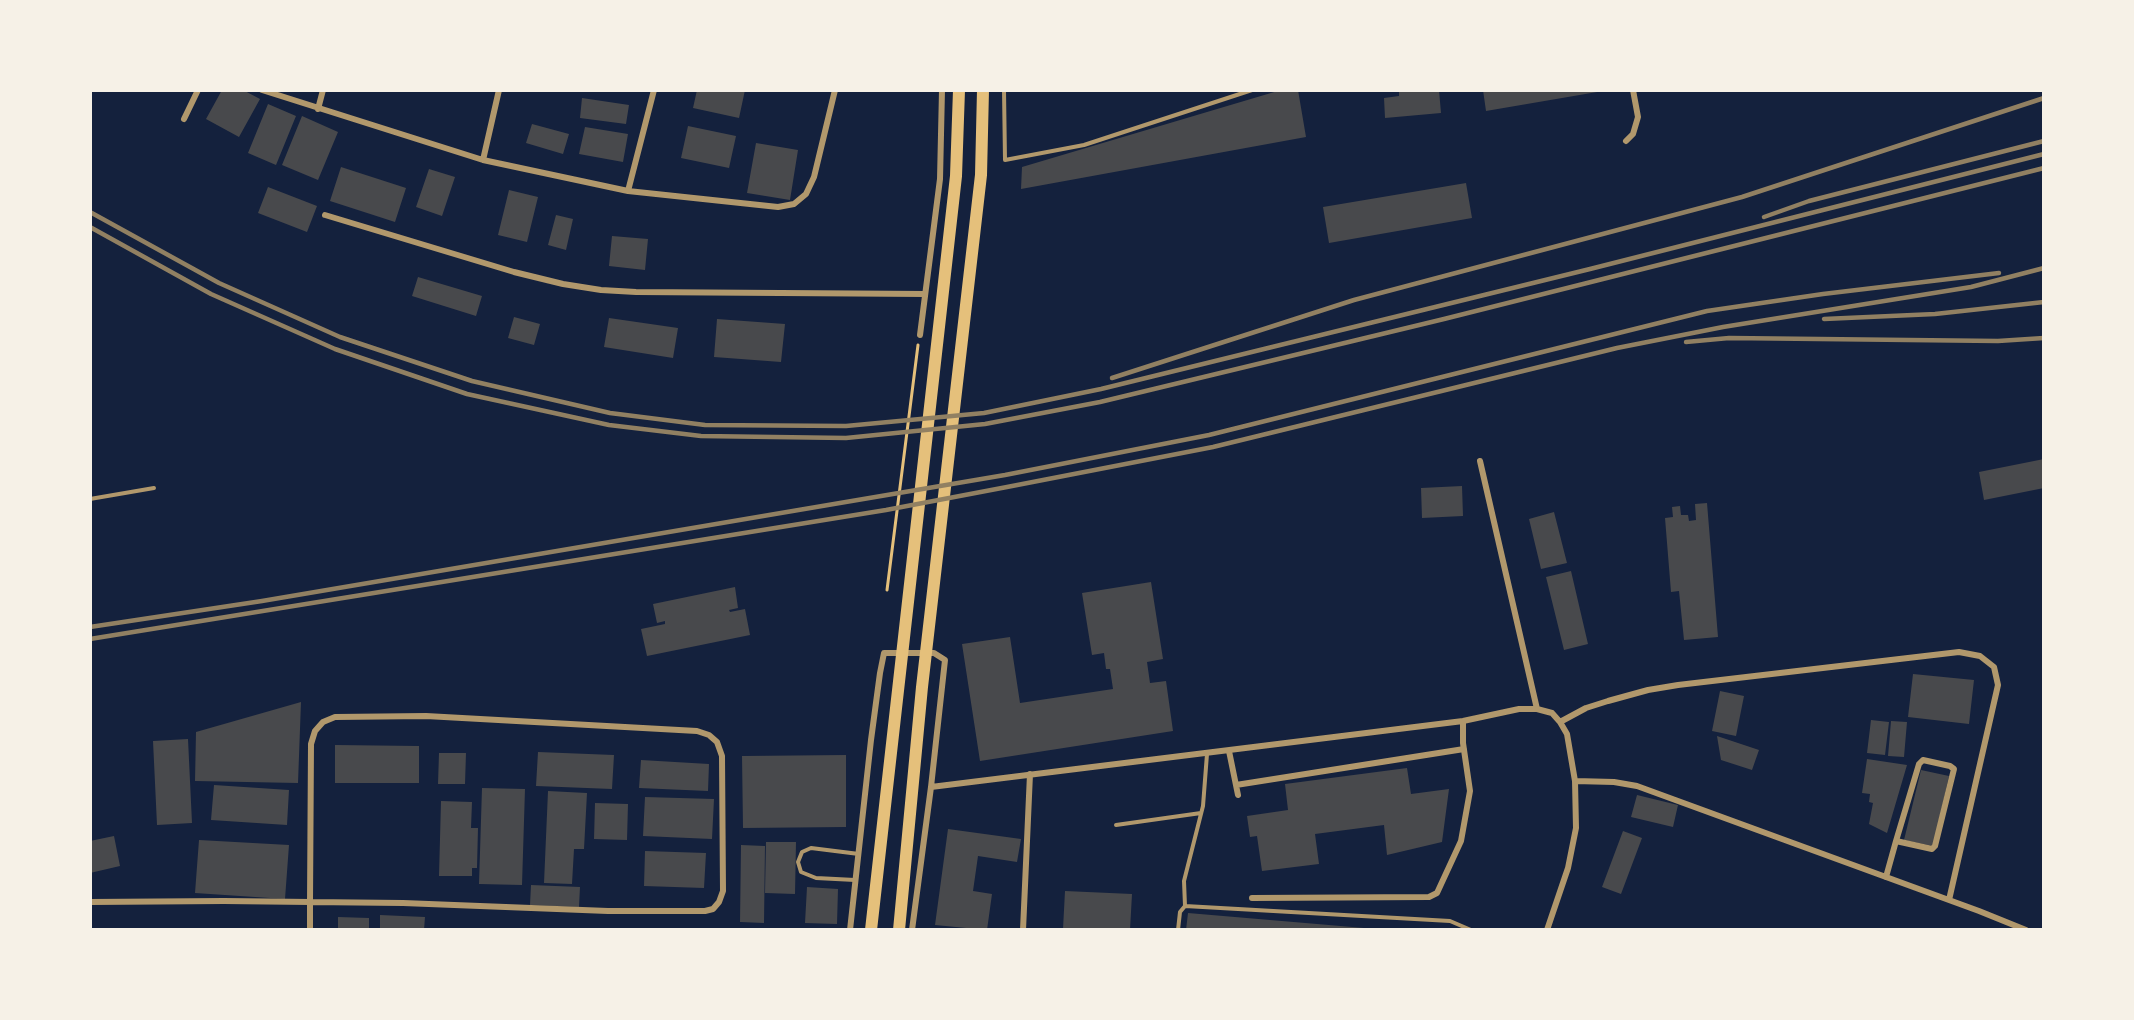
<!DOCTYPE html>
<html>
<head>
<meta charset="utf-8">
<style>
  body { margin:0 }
  #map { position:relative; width:2134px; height:1020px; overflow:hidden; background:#14213d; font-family:Helvetica,sans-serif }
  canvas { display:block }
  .frame { position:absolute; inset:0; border:92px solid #f6f1e7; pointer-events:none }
</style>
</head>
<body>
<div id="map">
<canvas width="2134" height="1020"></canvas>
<div class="frame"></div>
</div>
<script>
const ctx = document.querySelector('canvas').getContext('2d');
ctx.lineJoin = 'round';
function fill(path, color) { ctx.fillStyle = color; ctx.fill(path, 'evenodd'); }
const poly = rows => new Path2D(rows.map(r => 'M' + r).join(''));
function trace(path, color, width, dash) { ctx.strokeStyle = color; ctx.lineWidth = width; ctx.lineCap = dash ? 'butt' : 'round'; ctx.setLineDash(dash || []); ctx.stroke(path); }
const building = poly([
  [222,90,243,90,260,99,239,137,206,119],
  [697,90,745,90,739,118,693,108],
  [1281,90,1298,90,1306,137,1021,189,1022,167],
  [1399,90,1439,90,1441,113,1385,118,1384,98,1399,96],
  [1483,90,1603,90,1603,91,1486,111],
  [582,98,629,105,626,124,580,118],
  [268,104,296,116,276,165,248,153],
  [302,116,338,132,318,180,282,165],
  [532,124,569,134,563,154,526,143],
  [688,126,736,136,729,168,681,158],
  [585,127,628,134,623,162,579,154],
  [756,143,798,150,790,200,747,193],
  [341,167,406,188,395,222,330,201],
  [429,169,455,177,442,216,416,207],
  [1466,183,1472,218,1329,243,1323,207],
  [268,187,317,206,307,232,258,213],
  [509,190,538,197,527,242,498,235],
  [556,215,573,219,566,250,548,245],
  [612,236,648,239,645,270,609,266],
  [418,277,482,296,476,316,412,296],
  [514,317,540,324,534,345,508,338],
  [609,318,678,328,673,358,604,347],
  [717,319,785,324,781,362,714,357],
  [2044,459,2044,488,1984,500,1979,472],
  [1462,486,1463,516,1422,518,1421,488],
  [1707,503,1718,637,1684,640,1679,591,1671,592,1665,518,1673,517,1672,507,1680,506,1681,515,1688,515,1689,521,1696,520,1695,504],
  [1554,512,1567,563,1541,569,1529,519],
  [1571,571,1588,644,1564,650,1546,577],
  [1151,582,1163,659,1147,662,1150,683,1166,681,1173,731,980,761,962,644,1010,637,1020,703,1113,689,1110,669,1106,669,1104,653,1092,655,1082,593],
  [735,587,738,608,729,610,730,612,745,609,750,635,647,656,641,629,665,624,665,621,657,623,653,604],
  [1913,674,1974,680,1969,724,1908,717],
  [1720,691,1744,696,1736,736,1712,731],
  [301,702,298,783,195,781,196,732],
  [1871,720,1889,722,1885,755,1867,753],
  [1891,721,1907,722,1904,757,1888,756],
  [1717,736,1759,750,1752,770,1721,760],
  [188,739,192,823,157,825,153,741],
  [335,745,419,746,419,783,335,783],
  [538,752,614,755,612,789,536,786],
  [439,753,466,753,465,784,438,784],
  [846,755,846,827,743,828,742,756],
  [1867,759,1907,765,1887,833,1869,824,1873,803,1869,802,1870,794,1862,793],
  [641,760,709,764,708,791,639,788],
  [1407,768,1411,794,1449,789,1442,842,1387,855,1384,825,1315,834,1319,864,1262,871,1257,836,1250,837,1247,816,1288,810,1285,784],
  [1921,770,1949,776,1933,846,1904,840],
  [214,785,289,790,287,825,211,820],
  [482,788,525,789,522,885,479,884],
  [548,791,587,793,584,849,574,849,572,884,544,883],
  [1637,795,1678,805,1673,827,1631,817],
  [645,797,714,799,712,839,643,836],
  [441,801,472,802,471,828,478,828,477,868,472,868,472,876,439,876],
  [595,803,628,804,627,840,594,839],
  [948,829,1021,839,1017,862,978,856,973,891,992,894,987,930,935,925],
  [1623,831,1642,838,1621,894,1602,887],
  [114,836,120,866,90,873,90,841],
  [199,840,289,845,285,899,195,893],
  [766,842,796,842,795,894,765,893],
  [741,845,765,846,764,923,740,922],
  [645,851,706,853,704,888,644,886],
  [531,885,580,887,579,907,530,905],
  [807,887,838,889,837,924,805,923],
  [1065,891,1132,894,1130,930,1063,929],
  [1188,913,1364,928,1364,930,1186,930],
  [380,915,425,917,424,930,380,930],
  [338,917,369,918,369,930,338,930]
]);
const path = poly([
  [887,590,918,345]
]);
const service = poly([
  [1004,90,1005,160,1084,145,1252,90],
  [90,499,154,488],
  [1116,825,1201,813],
  [855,880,816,878,801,872,798,862,802,852,811,848,859,854],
  [1185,906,1184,881,1203,806,1207,754],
  [1178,930,1180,912,1185,906,1450,921,1471,930]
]);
const minor = poly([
  [262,90,483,160,628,191,778,207,794,204,806,194,814,177,835,90],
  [318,109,323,90],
  [184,119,198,90],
  [1626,141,1633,134,1638,117,1633,90],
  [483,160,499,90],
  [628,191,654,90],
  [325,215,514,272,563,284,601,290,636,292,925,294],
  [920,335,940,179,942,90],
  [1480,461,1537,709],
  [1560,722,1586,708,1608,701,1648,690,1678,685,1959,652,1980,656,1994,667,1998,685,1949,900],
  [1229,751,1238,795],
  [1575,781,1614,782,1637,786,1979,911,2026,930],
  [1236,785,1464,749],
  [931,787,1463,721,1519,709,1537,709,1552,713,1560,722,1567,734,1575,781,1576,828,1568,868,1547,930],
  [1886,877,1896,841,1919,764,1923,760,1950,766,1954,769,1935,846,1932,849,1896,841],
  [1252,898,1429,897,1437,893,1461,841,1470,791,1463,743,1463,721],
  [90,902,224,901,310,902,403,903,608,911,705,911,713,909,719,902,723,891,722,756,717,742,709,735,697,731,426,716,335,717,323,722,315,731,311,744,310,902,310,930],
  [850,930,871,740,880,673,884,653,934,653,945,660,931,787,912,930],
  [1023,930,1030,774]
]);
const primary = poly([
  [871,930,956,176,959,90],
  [899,930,922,687,981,175,983,90]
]);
const rail = poly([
  [90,212,219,283,340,337,472,381,610,413,705,425,846,426,984,413,1101,389,1590,269,2044,154],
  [1764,217,1809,201,2044,141],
  [90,227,211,294,335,349,467,394,609,425,701,436,846,438,985,424,1100,402,1444,319,2044,168],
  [1824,319,1935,314,2044,302],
  [1686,342,1729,338,1998,341,2044,338],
  [1112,378,1354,300,1742,197,2044,98],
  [90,627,262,601,1005,475,1209,435,1707,311,1823,294,1999,273],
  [90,639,886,510,1007,487,1213,447,1617,348,1723,327,1971,287,2044,268]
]);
fill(building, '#48494c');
trace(path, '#e5c07b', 3);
trace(service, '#b1986c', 4);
trace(minor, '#b1986c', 6);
trace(primary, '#e5c07b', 12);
trace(rail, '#918062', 4.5);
</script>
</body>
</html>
